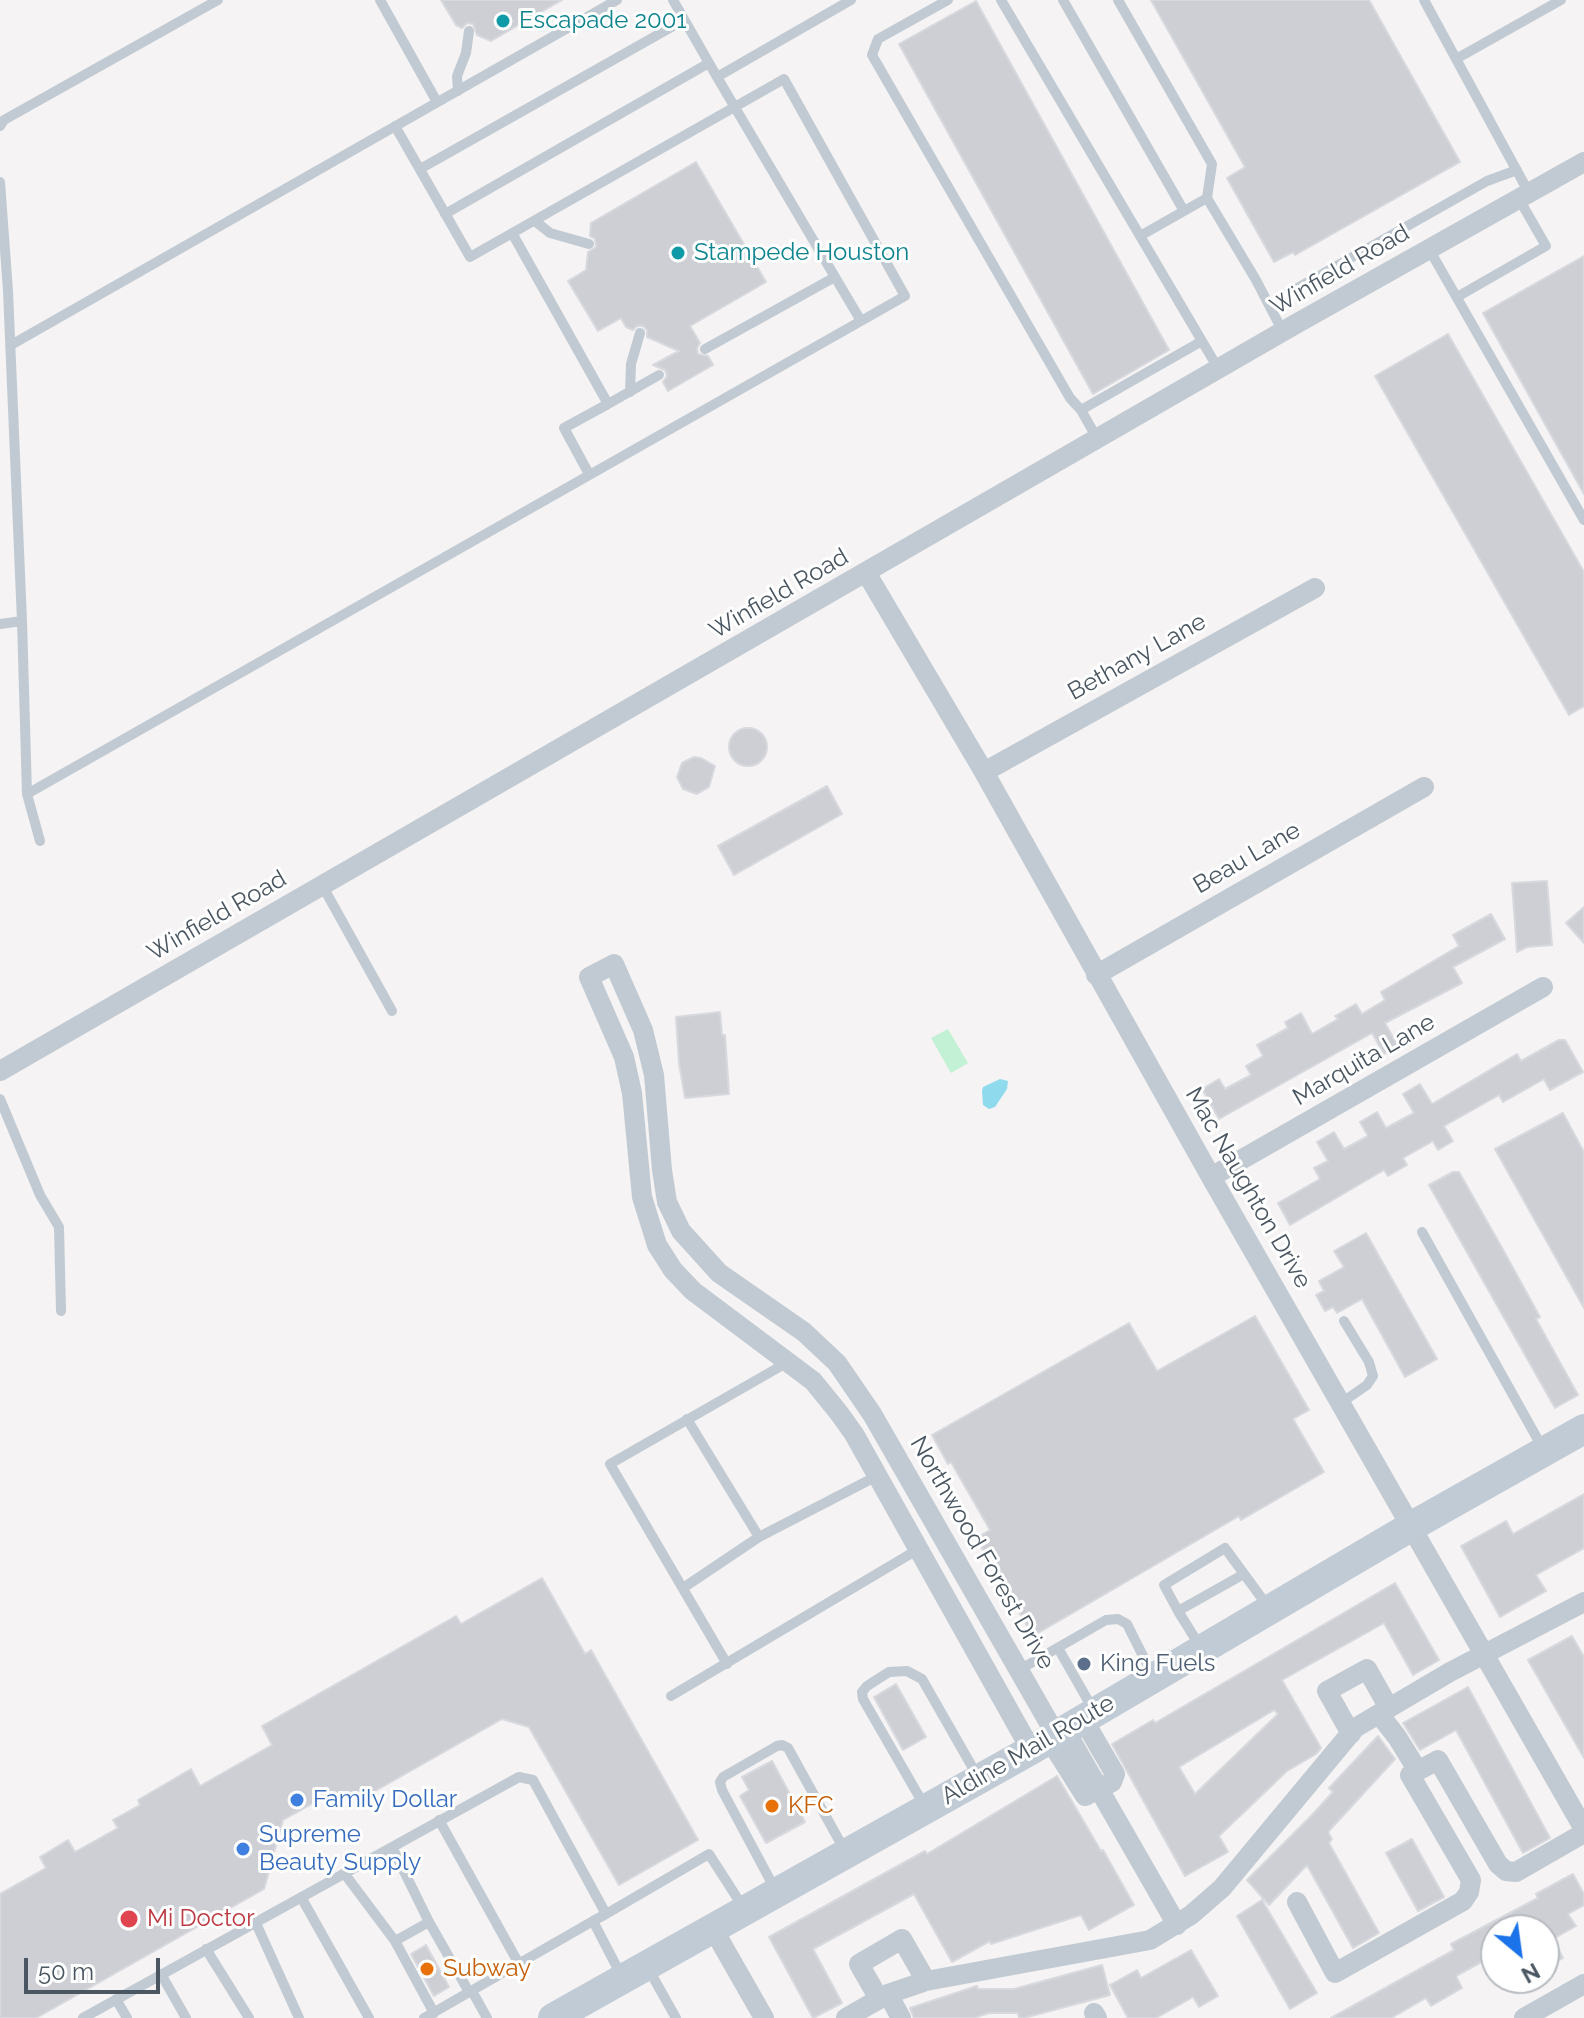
<!DOCTYPE html>
<html>
<head>
<meta charset="utf-8">
<style>
  body { margin:0 }
  #map { position:relative; width:1584px; height:2018px; overflow:hidden; background:#f5f3f3; font-family:Raleway,sans-serif }
  canvas { display:block }
  .north { position:absolute; left:1480px; top:1914px; width:80px; height:80px; box-sizing:border-box; background:#fff; border:2px solid #b7bbc0; border-radius:50%; rotate:151deg; font-size:22px; font-weight:700; line-height:32px; text-align:center; color:#4a5661 }
  .north::after { content:''; display:block; margin:auto; width:28px; height:36px; background:#1a73e8; clip-path:polygon(50% 0,100% 100%,50% 72%,0 100%) }
  .scale { position:absolute; left:24px; top:1958px; width:136px; height:36px; box-sizing:border-box; border:4px solid #4a5661; border-top:0; padding-left:10px; font-size:24px; line-height:28px; white-space:nowrap; color:#4a5661; -webkit-text-stroke:6px #fff; paint-order:stroke }
</style>
</head>
<body>
<div id="map">
<canvas width="1584" height="2018"></canvas>
<div class="north">N</div>
<div class="scale">50 m</div>
</div>
<script>
const ctx = document.querySelector('canvas').getContext('2d');
ctx.lineJoin = 'round';
function fill(path, color) { ctx.fillStyle = color; ctx.fill(path, 'evenodd'); }
const poly = rows => new Path2D(rows.map(r => 'M' + r).join(''));
function trace(path, color, width, dash) { ctx.strokeStyle = color; ctx.lineWidth = width; ctx.lineCap = dash ? 'butt' : 'round'; ctx.setLineDash(dash || []); ctx.stroke(path); }
function write(font, color, halo, rows, align = 'center') {
  ctx.font = font + ' Raleway,sans-serif'; ctx.lineWidth = 6; ctx.setLineDash([]); ctx.textBaseline = 'middle'; ctx.strokeStyle = halo; ctx.fillStyle = color; for (const [text, x, y, turn = 0] of rows) {
    ctx.save(); ctx.translate(x, y); ctx.rotate((+turn || 0) * Math.PI / 180); ctx.textAlign = isNaN(turn) ? turn : align; if (halo) ctx.strokeText(text, 0, 0); ctx.fillText(text, 0, 0); ctx.restore();
  }
}
const green = poly([
  [948,1029,968,1063,951,1073,931,1038]
]);
const water = poly([
  [1000,1079,1008,1081,1007,1089,995,1107,989,1109,983,1105,982,1091,983,1087]
]);
const building = poly([
  [441,0,562,0,491,41,477,35,473,24,467,23,462,28,456,25,441,0],
  [1151,0,1369,0,1460,162,1295,255,1293,252,1274,262,1227,178,1245,167,1151,0],
  [976,1,1169,350,1093,394,899,44,976,1],
  [696,162,766,282,690,326,700,343,697,348,698,354,708,356,713,365,668,391,663,382,667,376,665,370,653,365,679,351,647,337,647,330,643,326,637,326,633,330,626,327,621,318,598,331,568,281,586,270,588,252,596,247,595,239,590,236,591,223,696,162],
  [1584,256,1584,494,1483,313,1584,256],
  [1448,334,1584,572,1584,706,1569,715,1375,376,1448,334],
  '729 747a19 19 0 1 1 38 0a19 19 0 1 1-38 0Z',
  [694,757,701,758,715,766,709,787,697,794,683,789,677,777,682,763,694,757],
  [827,786,842,814,734,875,718,846,827,786],
  [1547,881,1552,945,1527,947,1517,952,1512,883,1547,881],
  [1584,907,1584,943,1566,923,1584,907],
  [1491,914,1505,939,1453,967,1462,983,1385,1023,1398,1046,1384,1054,1372,1033,1219,1119,1202,1089,1219,1079,1225,1089,1251,1075,1246,1066,1263,1056,1257,1045,1288,1028,1285,1022,1301,1013,1312,1034,1338,1019,1335,1016,1356,1004,1362,1014,1385,1000,1381,992,1459,946,1453,935,1491,914],
  [720,1012,722,1035,725,1035,729,1094,685,1098,679,1063,676,1017,720,1012],
  [1559,1040,1565,1040,1583,1072,1550,1090,1544,1079,1503,1102,1499,1095,1444,1126,1453,1141,1438,1150,1433,1141,1403,1158,1407,1165,1388,1176,1384,1170,1290,1225,1278,1203,1320,1179,1314,1168,1328,1161,1317,1142,1334,1132,1344,1149,1368,1136,1360,1122,1377,1112,1386,1128,1414,1113,1403,1094,1420,1084,1432,1104,1517,1054,1521,1061,1559,1040],
  [1563,1113,1584,1152,1584,1308,1495,1149,1563,1113],
  [1453,1172,1459,1172,1501,1246,1540,1317,1536,1319,1578,1395,1555,1408,1429,1185,1453,1172],
  [1366,1233,1437,1359,1405,1377,1362,1299,1337,1313,1333,1307,1325,1311,1316,1295,1324,1291,1319,1281,1344,1267,1334,1251,1366,1233],
  [1255,1316,1309,1410,1293,1419,1324,1472,1241,1520,1239,1516,1033,1636,976,1538,990,1530,951,1462,948,1464,932,1435,1129,1323,1157,1371,1255,1316],
  [1584,1494,1584,1548,1536,1575,1546,1591,1500,1617,1461,1546,1506,1521,1513,1534,1584,1494],
  [542,1578,585,1654,591,1650,698,1840,619,1885,529,1727,502,1719,361,1799,333,1792,283,1820,264,1889,36,2018,0,2018,0,1894,46,1868,40,1857,68,1840,75,1852,118,1828,113,1820,140,1805,138,1800,191,1769,200,1786,272,1745,262,1726,456,1616,461,1624,542,1578],
  [1395,1583,1439,1660,1413,1675,1384,1623,1282,1680,1321,1748,1316,1754,1287,1771,1219,1836,1228,1852,1185,1876,1112,1744,1153,1720,1155,1723,1395,1583],
  [1274,1710,1278,1714,1195,1794,1179,1767,1274,1710],
  [1572,1636,1584,1657,1584,1758,1528,1660,1572,1636],
  [896,1684,926,1737,903,1750,874,1697,896,1684],
  [1468,1687,1550,1838,1523,1853,1456,1730,1420,1750,1403,1723,1468,1687],
  [1378,1736,1395,1759,1328,1832,1332,1839,1329,1843,1379,1933,1353,1948,1307,1865,1269,1905,1247,1880,1312,1815,1333,1792,1329,1788,1378,1736],
  [772,1761,805,1822,766,1843,740,1796,749,1790,742,1777,772,1761],
  [1057,1776,1101,1851,1103,1850,1134,1905,1089,1930,1081,1915,991,1944,990,1941,952,1962,914,1894,813,1949,842,2003,813,2018,769,1937,925,1851,927,1854,1057,1776],
  [1412,1839,1444,1897,1418,1911,1386,1853,1412,1839],
  [1573,1874,1584,1894,1584,1905,1568,1914,1576,1926,1553,1939,1563,1958,1549,1966,1544,1957,1544,1930,1496,1930,1496,1979,1485,1960,1456,1976,1462,1988,1431,2006,1426,1998,1391,2018,1331,2018,1454,1950,1451,1944,1538,1898,1536,1894,1573,1874],
  [1262,1900,1317,1993,1290,2009,1237,1916,1262,1900],
  [426,1945,449,1987,434,1996,411,1954,426,1945],
  [1191,1950,1218,1996,1199,2007,1193,1997,1156,2018,1128,2018,1110,1985,1137,1970,1141,1978,1191,1950],
  [1102,1965,1110,1995,1024,2018,1019,2018,1018,2013,989,2013,974,2018,914,2018,910,2008,977,1986,978,1989,1014,1989,1102,1965]
]);
const lane = poly([
  [380,0,437,102],
  [673,0,717,77,851,0],
  [948,0,878,39,872,55,1070,398,1081,410,1202,341],
  [1001,0,1219,370],
  [1063,0,1184,211],
  [1118,0,1212,164,1207,198,1256,280,1283,332],
  [1424,0,1529,193],
  [1456,59,1561,0],
  [458,91,457,76,466,53,469,31],
  [0,126,4,120,218,0],
  [420,169,684,20],
  [0,182,8,291,22,621],
  [445,214,709,63],
  [535,221,550,233,589,244],
  [512,233,608,404,564,428,589,474],
  [1140,236,1207,198],
  [1429,249,1584,520],
  [835,277,861,321],
  [1457,297,1546,246,1519,199],
  [1269,304,1487,181,1517,170],
  [11,345,617,0],
  [705,349,835,277,717,77],
  [630,392,631,364,640,333],
  [608,404,659,375],
  [1081,410,1098,440],
  [0,624,22,621,27,794,905,296,784,79,470,257,395,126],
  [27,794,40,841],
  [322,885,392,1011],
  [0,1099,40,1195,59,1227,61,1311],
  [1422,1232,1542,1447],
  [1341,1403,1367,1385,1373,1376,1369,1362,1344,1321],
  [687,1419,759,1537],
  [1244,1574,1178,1611,1164,1585,1225,1548,1269,1608],
  [683,1588,759,1537,877,1476],
  [1178,1611,1201,1648],
  [1058,1648,1094,1711],
  [727,1664,610,1464,788,1362],
  [1019,1670,1106,1620,1118,1619,1127,1624,1153,1676],
  [671,1696,917,1550],
  [924,1805,863,1699,862,1692,867,1686,889,1672,907,1671,922,1679,978,1777],
  [439,1820,519,1964],
  [392,1847,429,1922],
  [344,1873,395,1941],
  [776,1891,722,1790,720,1782,723,1777,777,1746,782,1745,788,1748,845,1851],
  [301,1897,369,2018],
  [255,1921,299,2018],
  [206,1949,249,2018],
  [649,1970,676,2018],
  [161,1974,186,2018],
  [622,1977,593,1921,606,1914,709,1854,743,1907],
  [472,1991,487,2018],
  [116,1999,127,2018],
  [434,2013,395,1941,429,1922,469,1992],
  [83,2018,519,1777,533,1780,606,1914],
  [424,2018,593,1921]
]);
const street = poly([
  [867,574,984,772,1211,1177,1584,1829],
  [984,772,1315,588],
  [1096,975,1424,787],
  [0,1071,1294,325,1584,162],
  [1211,1177,1543,987],
  [1379,1714,1397,1737,1418,1771],
  [1065,1730,1177,1925],
  [1351,1734,1327,1691,1367,1669,1389,1708],
  [1049,1739,1085,1796,1112,1782,1115,1774,1083,1719],
  [1031,1750,854,1434,839,1413,813,1381,693,1291,673,1270,657,1245,642,1197,632,1093,624,1057,589,977,614,964,643,1030,654,1075,662,1170,667,1202,681,1231,719,1273,804,1332,837,1363,872,1414,1056,1735],
  [1297,1902,1335,1973,1463,1901,1469,1892,1471,1880,1410,1775,1438,1760,1498,1864,1506,1871,1516,1872,1584,1833],
  [712,1927,764,2018],
  [888,1994,901,2018],
  [879,1999,859,1964,902,1939,926,1981],
  [1094,2013,1097,2018],
  [846,2018,888,1994,926,1981,1150,1940,1191,1915,1222,1888,1355,1728,1450,1672,1584,1602],
  [1524,2018,1584,1984]
]);
const secondary = poly([
  [553,2018,1031,1750,1412,1526,1584,1429]
]);
const markers = [
  [503,21,8,"#0f9aa8"],
  [678,253,8,"#0f9aa8"],
  [1084,1664,8,"#5c6f8a"],
  [297,1800,8,"#3f7fe0"],
  [772,1806,8,"#e8710a"],
  [243,1849,8,"#3f7fe0"],
  [129,1919,10,"#e0444e"],
  [427,1969,8,"#e8710a"]
];
const cultureNames = [
  ["Escapade 2001",519,21],
  ["Stampede Houston",694,253]
];
const streetNames = [
  ["Winfield Road",1340,270,-30],
  ["Winfield Road",779,594,-30],
  ["Bethany Lane",1137,657,-29],
  ["Beau Lane",1247,858,-30],
  ["Winfield Road",217,916,-30],
  ["Marquita Lane",1364,1060,-30],
  ["Mac Naughton Drive",1248,1188,60],
  ["Northwood Forest Drive",982,1553,60],
  ["Aldine Mail Route",1028,1750,-30]
];
const serviceNames = [
  ["King Fuels",1100,1664]
];
const shopNames = [
  ["Family Dollar",313,1800],
  ["Supreme",259,1835],
  ["Beauty Supply",259,1863]
];
const foodNames = [
  ["KFC",788,1806],
  ["Subway",443,1969]
];
const healthNames = [
  ["Mi Doctor",147,1919]
];
fill(green, '#c3f1d5');
fill(water, '#90daee');
fill(building, '#cdcfd5');
trace(building, '#d7d9de', 2);
trace(lane, '#c1cad2', 10);
trace(street, '#c1cad2', 20);
trace(secondary, '#c1cbd6', 30);
for (const [x, y, r, color] of markers) { const dot = new Path2D(); dot.arc(x, y, r, 0, 2 * Math.PI); ctx.fillStyle = color; ctx.fill(dot); trace(dot, '#fff', 3); }
write('24px', '#0d838f', '#fff', cultureNames, 'left');
write('24px', '#4a5661', '#fff', streetNames);
write('24px', '#4e5e75', '#fff', serviceNames, 'left');
write('24px', '#366cbe', '#fff', shopNames, 'left');
write('24px', '#c56008', '#fff', foodNames, 'left');
write('24px', '#be3a42', '#fff', healthNames, 'left');
</script>
</body>
</html>
